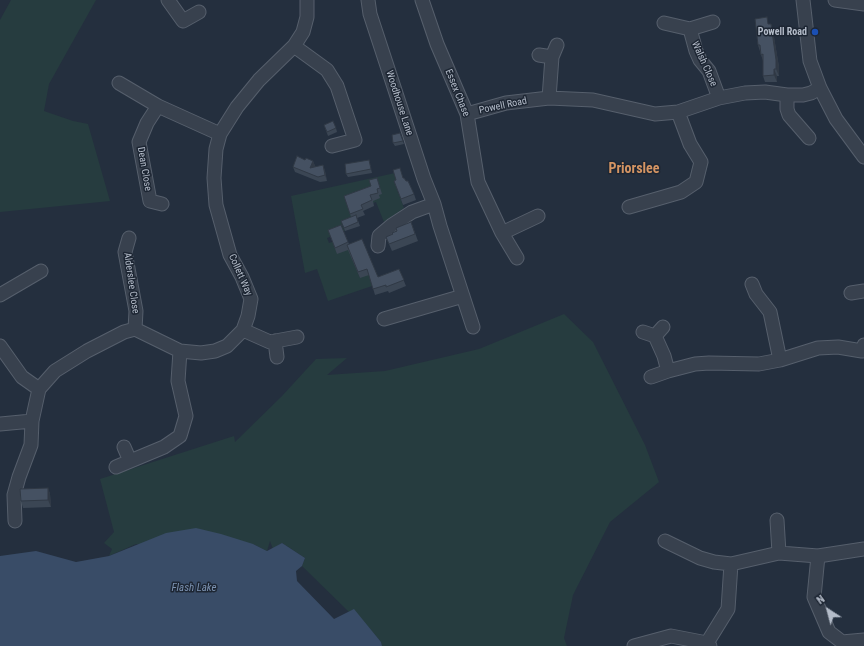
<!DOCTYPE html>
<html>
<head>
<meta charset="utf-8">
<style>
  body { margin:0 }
  #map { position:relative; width:864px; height:646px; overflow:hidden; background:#242f3e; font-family:"Roboto Condensed",sans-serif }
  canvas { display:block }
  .north { position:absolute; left:808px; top:590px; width:40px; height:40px; -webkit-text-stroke:3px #1d2633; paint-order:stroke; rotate:324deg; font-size:11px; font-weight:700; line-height:16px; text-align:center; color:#b4bcc9 }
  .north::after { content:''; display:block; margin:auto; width:14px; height:18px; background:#b4bcc9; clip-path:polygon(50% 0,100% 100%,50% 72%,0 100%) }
</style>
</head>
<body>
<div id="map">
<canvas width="864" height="646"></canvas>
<div class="north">N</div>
</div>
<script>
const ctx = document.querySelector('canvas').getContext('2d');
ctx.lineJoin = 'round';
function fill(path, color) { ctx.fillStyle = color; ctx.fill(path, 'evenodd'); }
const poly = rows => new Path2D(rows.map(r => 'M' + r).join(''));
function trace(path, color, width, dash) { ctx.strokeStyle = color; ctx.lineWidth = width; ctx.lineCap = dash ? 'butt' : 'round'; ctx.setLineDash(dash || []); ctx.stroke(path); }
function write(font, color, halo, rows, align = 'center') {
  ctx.font = font + ' "Roboto Condensed",sans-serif'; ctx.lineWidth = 3; ctx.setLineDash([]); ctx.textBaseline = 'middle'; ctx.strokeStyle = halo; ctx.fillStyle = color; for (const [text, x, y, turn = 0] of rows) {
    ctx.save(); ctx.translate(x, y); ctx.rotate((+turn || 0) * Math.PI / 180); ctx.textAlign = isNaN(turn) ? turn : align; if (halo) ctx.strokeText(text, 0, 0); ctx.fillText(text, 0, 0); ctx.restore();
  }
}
const green = poly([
  [11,0,96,0,49,84,44,111,73,121,88,124,110,201,0,212,0,20],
  [395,173,399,186,396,187,404,208,384,222,376,202,373,203,370,195,356,218,342,224,345,231,327,238,329,243,332,242,351,249,352,259,360,278,368,270,372,286,328,301,317,269,305,273,291,196],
  [564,314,593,342,645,445,659,482,610,522,573,595,564,638,567,646,382,646,381,642,354,610,349,612,302,566,305,558,282,543,273,549,270,541,267,551,253,544,136,544,109,556,112,549,104,543,114,532,100,479,234,436,235,442,282,396,316,359,347,358,327,375,385,371,479,349]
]);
const water = poly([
  [196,528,221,534,253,544,267,551,282,543,305,558,302,566,296,571,297,581,334,619,354,609,381,642,382,646,0,646,0,556,36,551,76,562,109,556,166,533]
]);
const minor = poly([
  [168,0,183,21,199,12],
  [368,0,370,14,391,78,424,179,434,204,440,226,473,327],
  [422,0,437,44,467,114,478,182,502,233],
  [803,0,810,61,820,88,836,119,864,157],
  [835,0,864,4],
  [664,23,690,29,713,22],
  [690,29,696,51,700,60,709,71,719,98],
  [294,46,327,70,337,86,355,140,332,146],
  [539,55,552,57,549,98],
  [552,57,557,45],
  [119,83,158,106,147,123,139,142,150,201,162,204],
  [787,95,787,109,789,115,809,138],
  [158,106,220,134],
  [467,114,506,103,549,98,593,100,655,114,678,112,719,98,745,93,765,92,787,95,803,95,811,93,820,88],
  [629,207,681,192,696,182,701,162,690,144,678,112],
  [129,238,125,252,136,311,135,329],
  [378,246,379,236,392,225,412,212,434,204],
  [517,258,502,233,538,216],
  [752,284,756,294,770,312,780,360],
  [851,293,864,291],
  [0,295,41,271],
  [384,319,463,296],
  [663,327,655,336,664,356,668,371],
  [243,330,270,342,297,337],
  [643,332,655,336],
  [275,341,277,357],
  [0,346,22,377,39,389],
  [651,377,668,371,695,364,709,363,759,364,780,360,818,348,838,347,862,351,864,345],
  [0,424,32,421],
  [124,447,130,461],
  [116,467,164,447,180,436,186,416,178,381,180,351],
  [15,521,14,495,19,477,31,445,32,421,39,389,55,371,87,351,124,332,135,329,180,351,201,353,215,351,227,346,243,330,248,316,251,299,242,277,230,255,216,205,214,178,216,149,220,134,237,107,259,80,294,46,303,32,307,17,307,0],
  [665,541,700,558,714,562,731,564,779,553,777,520],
  [779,553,818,556,814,597,829,632,842,642,864,640],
  [818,556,864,549],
  [707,643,728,609,731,564],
  [634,646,671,636,707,643,710,646]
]);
const wall = poly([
  [770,24,771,24,773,31,779,67,779,76,777,76,777,82,765,82,763,76,763,61,758,45],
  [324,125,336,128,337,132,328,136],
  [400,133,404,144,395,146,393,143],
  [369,160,372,173,348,177,346,174],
  [313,161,315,166,315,167,323,165,325,171,327,181,320,182,295,172,293,167],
  [377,178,382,194,379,195,380,198,373,201,374,206,363,211,365,215,357,218,360,226,345,231,341,221,351,217,344,196,371,186],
  [404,178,414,194,416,200,403,205,394,181],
  [411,222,418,241,392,251,386,237,393,234,397,231],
  [341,225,349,244,378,277,399,269,406,286,389,293,388,291,375,295,369,275,360,278,348,250,337,254,328,230],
  [48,488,50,494,51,507,23,508,21,501]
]);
const shadedWall = poly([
  [771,24,773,31,779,67,779,76,776,69],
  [774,69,777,76,777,82,774,75],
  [313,161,315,166,312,174,310,168],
  [323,165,325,171,327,181,325,175],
  [48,488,50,494,51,507,48,500]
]);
const building = poly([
  [767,17,768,24,771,24,776,60,776,69,774,69,774,75,763,76,763,54,761,55,760,45,758,45,755,19,767,17],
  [333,121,336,128,327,132,324,125,333,121],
  [400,133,403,141,393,143,392,135,400,133],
  [297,156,305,160,306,158,313,161,310,168,323,165,325,175,318,177,293,167,297,156],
  [369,160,371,169,346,174,345,164,369,160],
  [400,168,403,178,404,178,406,181,408,181,414,194,401,199,394,181,396,180,393,170,400,168],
  [377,178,380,188,377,189,378,193,370,195,372,200,361,205,363,209,350,214,344,196,371,186,369,180,377,178],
  [356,215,358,222,344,228,341,221,356,215],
  [411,222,415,234,389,244,386,237,393,234,392,233,397,231,396,228,411,222],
  [341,225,348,242,335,248,328,230,341,225],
  [362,239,378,277,399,269,404,280,386,287,386,285,373,289,367,269,358,272,347,245,362,239],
  [48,488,48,500,21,501,20,489,48,488]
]);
const markers = [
  [815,32,4,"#1a4fb4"]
];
const poiNames = [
  ["Powell Road",807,32]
];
const streetNames = [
  ["Walsh Close",704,64,66],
  ["Essex Chase",457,93,68],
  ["Woodhouse Lane",399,103,72],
  ["Powell Road",503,106,-12],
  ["Dean Close",144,169,80],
  ["Collett Way",240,275,66],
  ["Alderslee Close",131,283,82]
];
const waterNames = [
  ["Flash Lake",194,588]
];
const districtNames = [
  ["Priorslee",634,169]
];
fill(green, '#263c3f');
fill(water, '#394c67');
trace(minor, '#565f6c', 15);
trace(minor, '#38414e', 13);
fill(wall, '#3b4654');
fill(shadedWall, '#303945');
fill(building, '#455162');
trace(building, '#303945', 1);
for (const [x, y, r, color] of markers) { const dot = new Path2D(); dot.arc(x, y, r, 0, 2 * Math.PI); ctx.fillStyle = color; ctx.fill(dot); trace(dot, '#1d2633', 1.5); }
write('bold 10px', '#b4bcc9', '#1d2633', poiNames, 'right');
write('10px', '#b4bcc9', '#1d2633', streetNames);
write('italic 11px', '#7c92b1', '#1d2633', waterNames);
write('bold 14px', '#d59563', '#1d2633', districtNames);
</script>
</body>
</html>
